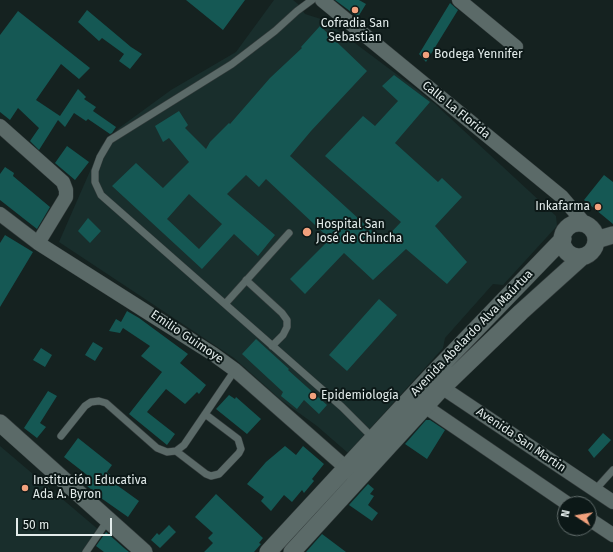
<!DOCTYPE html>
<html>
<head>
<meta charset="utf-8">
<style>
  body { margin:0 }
  #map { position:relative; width:613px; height:552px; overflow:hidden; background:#152220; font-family:"Fira Sans",sans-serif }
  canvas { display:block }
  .north { position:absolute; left:557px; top:496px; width:40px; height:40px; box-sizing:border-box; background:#0c1817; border:1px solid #626d6c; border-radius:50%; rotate:282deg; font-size:11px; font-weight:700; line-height:16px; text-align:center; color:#e3eceb }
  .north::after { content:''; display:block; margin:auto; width:14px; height:18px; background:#f1a17d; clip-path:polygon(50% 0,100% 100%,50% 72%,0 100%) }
  .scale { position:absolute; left:16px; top:518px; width:96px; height:18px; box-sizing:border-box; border:2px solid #e3eceb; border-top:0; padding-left:5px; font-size:12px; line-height:14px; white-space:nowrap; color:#e3eceb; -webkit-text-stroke:3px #0c1817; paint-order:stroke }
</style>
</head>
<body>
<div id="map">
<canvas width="613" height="552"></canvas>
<div class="north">N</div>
<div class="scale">50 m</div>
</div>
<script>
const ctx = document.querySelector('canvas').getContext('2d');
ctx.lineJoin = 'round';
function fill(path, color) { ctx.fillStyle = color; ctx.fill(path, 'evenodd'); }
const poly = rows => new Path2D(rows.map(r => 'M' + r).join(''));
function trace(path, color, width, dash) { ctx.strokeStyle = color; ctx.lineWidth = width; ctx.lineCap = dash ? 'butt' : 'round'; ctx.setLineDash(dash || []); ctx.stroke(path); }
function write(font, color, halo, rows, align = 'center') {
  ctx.font = font + ' "Fira Sans",sans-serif'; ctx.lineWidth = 4; ctx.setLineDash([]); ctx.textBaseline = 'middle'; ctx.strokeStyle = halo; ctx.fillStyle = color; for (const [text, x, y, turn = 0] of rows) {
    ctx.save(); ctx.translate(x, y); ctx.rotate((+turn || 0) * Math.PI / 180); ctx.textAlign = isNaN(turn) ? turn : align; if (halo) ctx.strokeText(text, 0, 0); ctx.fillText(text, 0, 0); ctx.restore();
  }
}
const built = poly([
  [274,0,293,0,298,4,305,14,324,20,419,91,435,104,556,216,557,226,503,285,493,284,445,338,443,348,348,453,317,426,281,400,234,358,59,242,101,146,119,128,171,90,236,52],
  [0,446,100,531,86,552,0,552]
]);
const building = poly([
  [186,0,245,0,223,30],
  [335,0,359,0,366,4,358,17],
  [450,3,458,10,426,62,419,54],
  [87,10,131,47,142,54,130,69,119,61,124,54,102,38,99,41,78,22],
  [18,11,90,68,79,79,61,64,36,100,60,116,78,89,86,97,84,99,96,107,93,111,116,127,112,133,110,134,88,119,86,121,74,113,65,127,58,120,39,150,30,141,39,128,18,108,10,120,0,112,0,35],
  [320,26,367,71,311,131,290,156,383,241,401,222,325,156,363,116,375,126,398,101,382,86,394,75,430,102,395,143,438,182,442,178,462,197,435,226,467,262,447,284,406,249,373,280,344,253,305,294,290,279,330,239,266,179,259,187,246,175,227,194,275,235,258,256,234,234,202,269,112,186,136,163,163,188,189,162,169,138,163,142,155,126,179,111,188,125,185,128,206,149,210,142,229,123,230,124,270,78,302,48,301,47],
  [189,194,222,224,199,249,167,219],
  [67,146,89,162,75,180,55,163],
  [5,167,14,173,13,176,50,207,37,229,0,200,0,174],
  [604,175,613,182,613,224,584,200],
  [88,218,101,231,90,243,78,231],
  [5,235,33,252,0,307,0,243],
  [379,299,397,315,347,371,329,355],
  [127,311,139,318,188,354,180,363,206,385,199,394,197,392,185,404,166,389,147,412,175,434,167,445,129,414,162,372,141,356,150,346,123,328,120,333,109,331,116,319,121,322],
  [256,339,289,369,288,370,327,405,319,414,304,400,297,409,281,396,283,392,242,354],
  [93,342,103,348,95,361,85,355],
  [41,348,52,355,45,367,33,360],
  [48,391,57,396,40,423,46,427,37,438,24,428],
  [229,395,235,399,236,397,261,419,247,434,216,409],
  [426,420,430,420,445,430,427,459,405,444],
  [603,433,611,440,594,458,588,450],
  [78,438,112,465,107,472,116,480,114,483,139,501,128,517,91,491,92,490,86,485,91,478,64,457],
  [285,446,296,455,303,446,324,464,312,479,314,481,304,493,302,490,292,502,284,495,271,511,261,501,264,497,247,484,266,462],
  [368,484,374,489,370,494,374,496,368,505,378,513,372,521,349,505],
  [216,494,263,538,259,543,261,544,254,552,204,552,213,543,208,538,213,533,195,517],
  [169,525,176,532,160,548,151,540,157,533,159,535],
  [106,532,124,548,129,552,104,552,96,546],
  [322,534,346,552,306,552]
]);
const service = poly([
  [312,0,297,11,275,31,232,64,110,140,100,157,95,171,95,182,101,195,342,407,373,438],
  [246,280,282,313,287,320,287,327,283,335,272,346],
  [225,304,289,233],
  [61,436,85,406,91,402,99,401,106,403,157,448,167,452,176,451,184,445,235,370],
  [176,451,206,474,211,476,219,474,239,453,241,449,238,439,205,414],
  [595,490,613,470],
  [86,552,108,520]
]);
const minor = poly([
  [322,0,562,197,585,224],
  [459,0,516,47],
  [0,126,63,182,66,190,66,197,38,243],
  [0,214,38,243,213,354,235,370,353,474],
  [434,382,613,502],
  [418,399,426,407,568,504],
  [589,519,613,535]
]);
const tertiary = poly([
  '562 240a17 17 0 1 1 34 0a17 17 0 1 1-34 0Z',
  [596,240,613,235],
  [0,423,144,552],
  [268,552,429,378,563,239],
  [292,552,442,388,521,312,582,257]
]);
const markers = [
  [355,10,4,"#f1a17d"],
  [426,55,4,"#f1a17d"],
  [598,207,4,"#f1a17d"],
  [307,232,5,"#f1a17d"],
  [313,396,4,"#f1a17d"],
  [25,488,4,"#f1a17d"]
];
const poiNames = [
  ["Cofradia San",355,24,"center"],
  ["Sebastian",355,38,"center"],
  ["Bodega Yennifer",434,55],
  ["Inkafarma",590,207,"right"],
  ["Hospital San",316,225],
  ["José de Chincha",316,239],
  ["Epidemiología",321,396],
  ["Institución Educativa",33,481],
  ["Ada A. Byron",33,495]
];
const streetNames = [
  ["Calle La Florida",456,110,39],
  ["Avenida Abelardo Alva Maúrtua",472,333,-46],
  ["Emilio Guimoye",187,337,34],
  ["Avenida San Martin",521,440,34]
];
fill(built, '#192e2c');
fill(building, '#155854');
trace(service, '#343c3c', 8);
trace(minor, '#343c3c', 15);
trace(tertiary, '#343c3c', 18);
trace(service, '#5b6a68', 7);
trace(minor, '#5b6a68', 14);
trace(tertiary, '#5b6a68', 17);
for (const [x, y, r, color] of markers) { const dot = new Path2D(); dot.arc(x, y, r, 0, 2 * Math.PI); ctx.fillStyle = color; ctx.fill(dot); trace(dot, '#0c1817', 1.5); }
write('12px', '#e3eceb', '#0c1817', poiNames, 'left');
write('12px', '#e3eceb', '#0c1817', streetNames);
</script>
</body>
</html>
